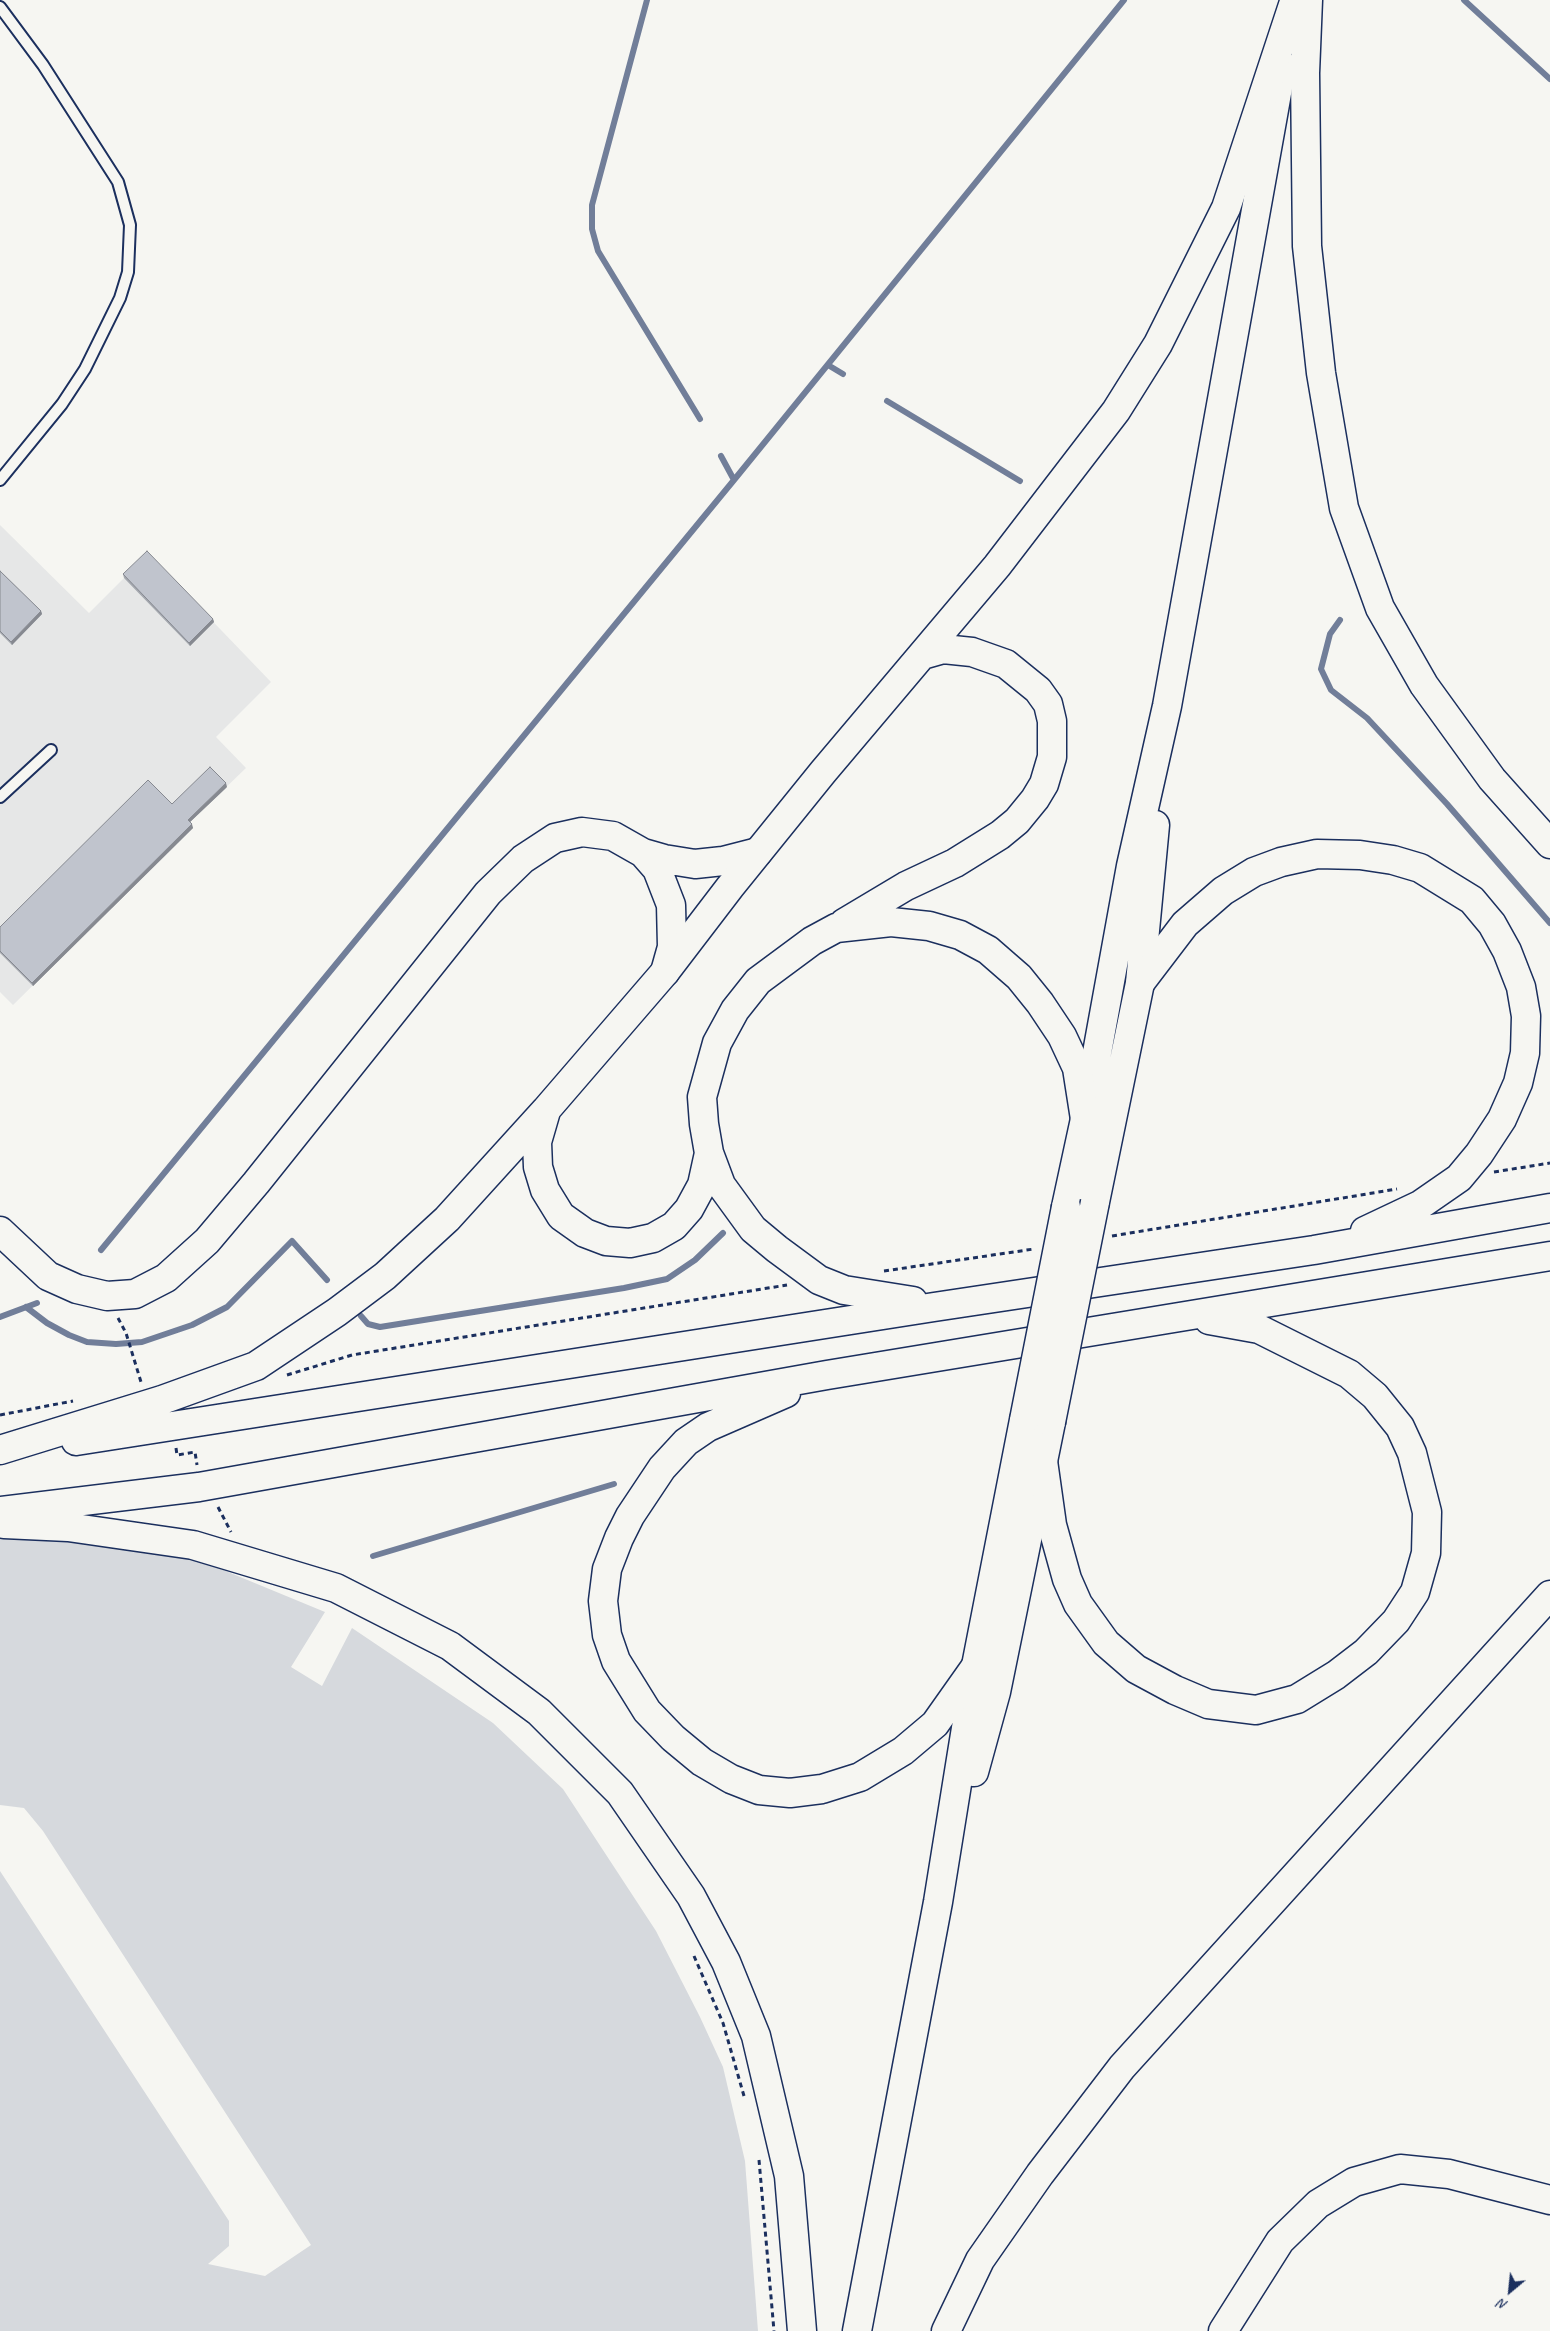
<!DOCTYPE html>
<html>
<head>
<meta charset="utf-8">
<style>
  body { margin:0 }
  #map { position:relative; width:1550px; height:2331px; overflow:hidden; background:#f6f6f2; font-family:Caveat,sans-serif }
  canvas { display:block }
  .north { position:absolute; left:1485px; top:2266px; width:50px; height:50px; -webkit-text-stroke:4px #f6f6f2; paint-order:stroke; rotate:208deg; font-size:14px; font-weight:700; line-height:20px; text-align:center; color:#1b2f5e }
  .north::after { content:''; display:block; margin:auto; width:18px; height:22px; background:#1b2f5e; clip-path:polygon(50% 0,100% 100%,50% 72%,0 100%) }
</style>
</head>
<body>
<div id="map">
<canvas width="1550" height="2331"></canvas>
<div class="north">N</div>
</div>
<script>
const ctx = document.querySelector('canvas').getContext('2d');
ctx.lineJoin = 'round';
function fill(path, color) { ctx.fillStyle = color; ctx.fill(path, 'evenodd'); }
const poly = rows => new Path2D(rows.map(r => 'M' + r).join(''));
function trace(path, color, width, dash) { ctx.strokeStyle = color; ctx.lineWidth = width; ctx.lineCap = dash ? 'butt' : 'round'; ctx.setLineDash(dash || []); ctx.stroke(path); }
const built = poly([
  [0,525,89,613,148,554,271,682,216,737,246,768,189,823,193,828,13,1005,0,992]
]);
const green = poly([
  [0,1537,99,1543,199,1560,325,1612,291,1667,322,1686,352,1628,493,1723,563,1789,656,1931,700,2017,723,2067,745,2161,758,2331,0,2331,0,1871,229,2221,229,2246,208,2264,265,2276,311,2245,43,1831,24,1808,0,1805]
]);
const stream = poly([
  [647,0,592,205,592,229,598,251,700,419],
  [1464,0,1550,79],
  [828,365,843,374],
  [887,401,1020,481],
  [721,456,734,480],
  [1340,620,1330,634,1321,669,1331,690,1367,718,1447,804,1550,923],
  [101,1250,734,480,1124,0],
  [26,1307,47,1323,69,1335,87,1342,116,1344,142,1342,192,1325,227,1307,292,1241,327,1280],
  [361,1316,368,1324,380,1327,624,1288,667,1279,695,1260,723,1233],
  [0,1317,37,1303],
  [373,1556,614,1484]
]);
const path = poly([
  [1494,1172,1550,1163],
  [1112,1236,1397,1189],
  [884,1271,1034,1249],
  [118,1318,126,1333,141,1382],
  [287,1375,352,1355,787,1285],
  [0,1415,73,1401],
  [176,1448,177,1455,195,1452,197,1465],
  [218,1507,231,1532],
  [694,1956,723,2023,744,2096],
  [759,2160,774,2331]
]);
const lane = poly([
  [0,7,43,65,118,182,130,225,128,272,120,298,85,369,62,404,0,480],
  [0,797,51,750]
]);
const secondary = poly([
  [643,853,657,869,671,905,672,947,665,972],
  [0,1231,48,1276,77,1289,107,1296,135,1294,166,1278,207,1241,256,1183,488,893,523,859,555,838,582,832,613,836,643,853,664,859,695,864,723,861,758,852]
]);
const primary = poly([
  [1095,1202,1140,983,1155,825],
  [1066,1207,1085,1119,1131,866,1167,706,1282,65],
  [974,1772,996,1692,1051,1422],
  [857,2331,938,1902,976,1666,1024,1420],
  [1223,2331,1280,2241,1318,2204,1354,2182,1400,2169,1449,2174,1550,2200]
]);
const highway = poly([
  [1308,0,1305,73,1307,246,1321,373,1344,508,1380,608,1424,685,1492,779,1550,844],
  [844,923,906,886,955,863,1000,835,1017,821,1035,799,1044,784,1052,757,1052,721,1048,704,1038,690,1006,664,972,652,943,649,922,655],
  [1140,983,1185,924,1223,891,1254,872,1281,862,1317,854,1360,855,1393,860,1420,868,1472,900,1492,924,1507,951,1521,987,1526,1016,1525,1053,1518,1083,1502,1119,1479,1154,1459,1178,1420,1205,1365,1231],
  [546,1111,537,1142,538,1167,545,1190,561,1216,585,1233,606,1241,630,1243,653,1238,674,1226,689,1209,702,1185,709,1153],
  [913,1301,844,1290,819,1280,777,1249,753,1229,721,1185,709,1153,704,1124,702,1097,717,1043,735,1010,758,981,812,941,836,928,891,922,929,926,960,935,988,950,1019,977,1040,1003,1062,1036,1077,1068,1085,1119],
  [786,1393,708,1427,686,1442,662,1468,630,1516,619,1538,607,1569,603,1601,607,1635,616,1661,647,1711,673,1738,702,1762,731,1779,759,1790,790,1793,822,1789,860,1777,903,1751,935,1724,976,1666],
  [76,1441,934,1307,1314,1250,1550,1208],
  [0,1450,162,1400,256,1366,337,1312,385,1276,447,1219,546,1110,665,972,730,887,823,772,997,566,1116,411,1158,344,1226,208,1293,5],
  [1043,1461,1052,1525,1067,1579,1078,1604,1106,1643,1136,1669,1175,1690,1208,1704,1256,1710,1297,1699,1336,1675,1366,1652,1396,1621,1415,1592,1426,1553,1427,1512,1412,1453,1400,1427,1375,1396,1349,1374,1259,1329,1209,1320],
  [0,1511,199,1487,827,1375,1550,1256],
  [4,1524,68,1527,193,1545,336,1588,450,1646,539,1712,620,1793,691,1896,726,1962,756,2036,789,2176,802,2331],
  [946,2331,980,2260,1040,2174,1122,2067,1550,1595]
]);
const primaryBridge = poly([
  [1024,1420,1066,1207],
  [1051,1422,1095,1202]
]);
const wall = poly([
  [0,571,41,611,42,614,12,645,0,633],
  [123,574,213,619,214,622,190,646,124,578],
  [227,787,190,822,193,828,33,986,0,953,0,927]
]);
const shadedWall = poly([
  [41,611,42,614,12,645,11,642],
  [213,619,214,622,190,646,189,643],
  [226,783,227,787,189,823,188,820],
  [192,824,193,828,33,986,32,983]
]);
const building = poly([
  [147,551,213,619,189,643,123,574,147,551],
  [0,571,41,611,11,642,0,631,0,571],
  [210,767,226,783,188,820,192,824,32,983,0,951,0,927,148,780,172,804,210,767]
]);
fill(built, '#e6e7e7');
fill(green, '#d6d9dd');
trace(stream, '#717e99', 6);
trace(lane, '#1b2f5e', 14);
trace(secondary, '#1b2f5e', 31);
trace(primary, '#1b2f5e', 31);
trace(highway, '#1b2f5e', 31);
trace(path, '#1b2f5e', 3, [5, 4]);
trace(lane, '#f6f6f2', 10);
trace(secondary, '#f6f6f2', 28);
trace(primary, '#f6f6f2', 28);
trace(highway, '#f6f6f2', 28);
trace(primaryBridge, '#1b2f5e', 31, []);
trace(primaryBridge, '#f6f6f2', 28);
fill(wall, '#a5a9b0');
fill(shadedWall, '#868990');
fill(building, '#c0c4cd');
trace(building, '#868990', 1);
</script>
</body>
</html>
